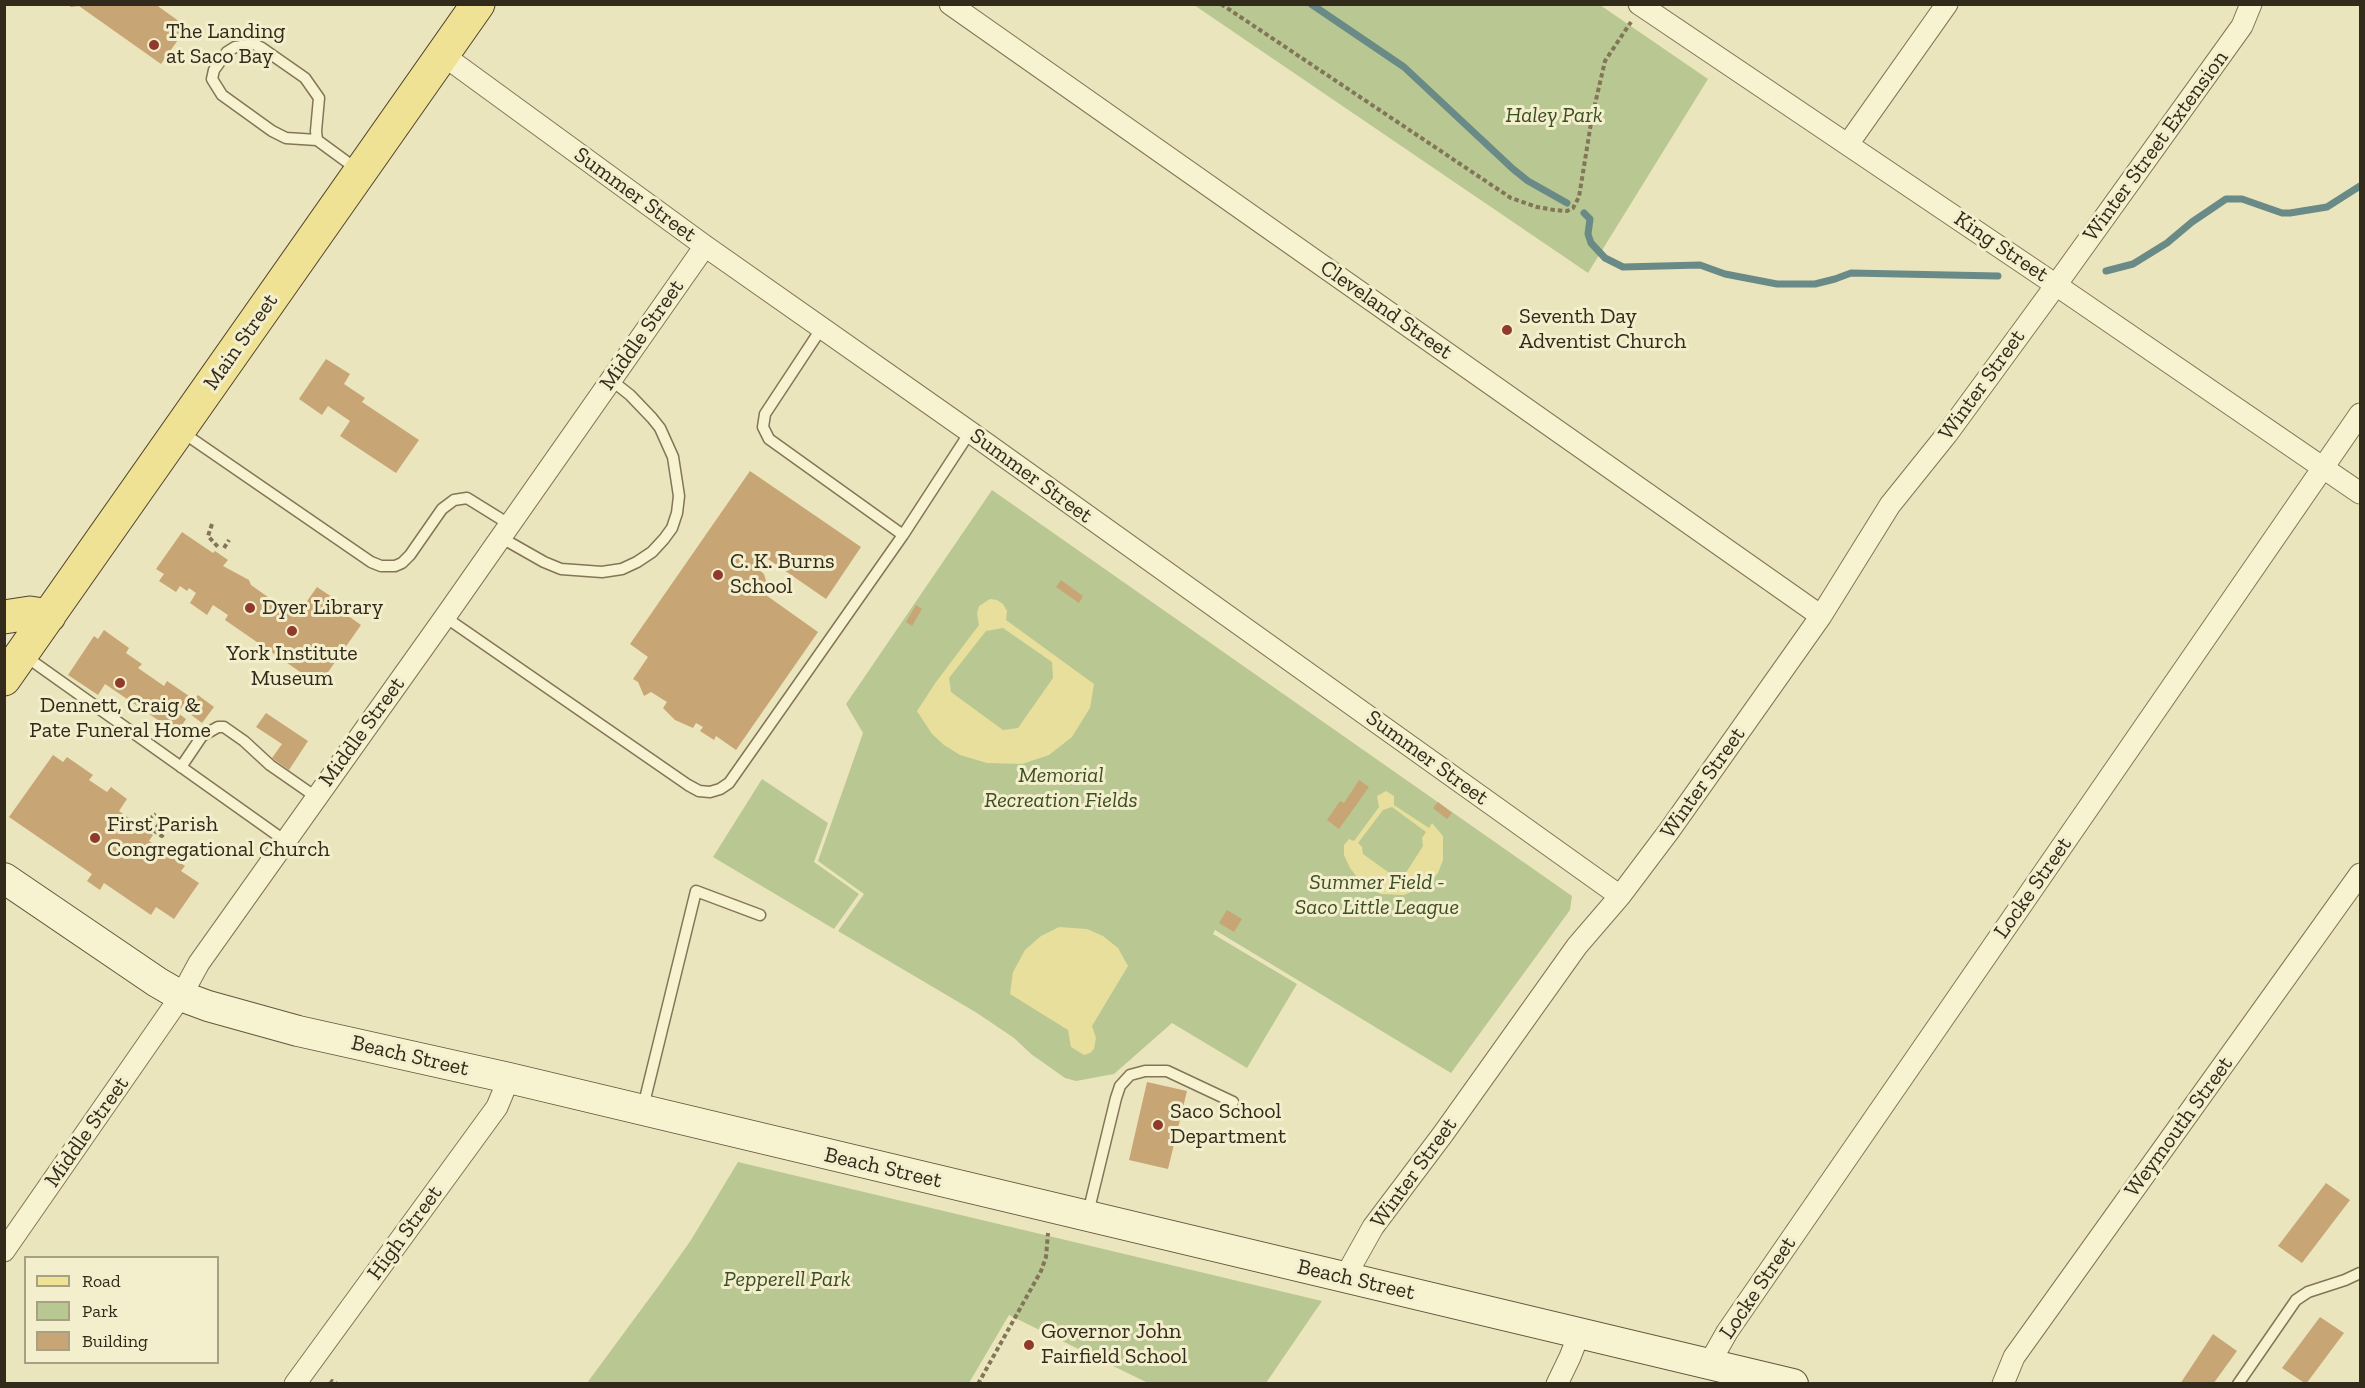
<!DOCTYPE html>
<html>
<head>
<meta charset="utf-8">
<style>
  body { margin:0 }
  #map { position:relative; width:2365px; height:1388px; overflow:hidden; background:#ebe5bd; font-family:"Zilla Slab",serif }
  canvas { display:block }
  .frame { position:absolute; inset:0; border:6px solid #322a1b; pointer-events:none }
  .legend { position:absolute; left:24px; top:1256px; width:195px; height:108px; box-sizing:border-box; background:#f3eecc; border:2px solid #a6a085; margin:0; padding:8px 10px; list-style:none; font-size:18px; color:#322a1b }
  .legend li { display:flex; align-items:center; gap:12px; height:30px }
  .legend b { width:30px; border:2px solid #a6a085 }
</style>
</head>
<body>
<div id="map">
<canvas width="2365" height="1388"></canvas>
<div class="frame"></div>
<ul class="legend">
<li><b style="height:8px;background:#efe295"></b>Road</li>
<li><b style="height:16px;background:#b9c892"></b>Park</li>
<li><b style="height:16px;background:#c8a574"></b>Building</li>
</ul>
</div>
<script>
const ctx = document.querySelector('canvas').getContext('2d');
ctx.lineJoin = 'round';
function fill(path, color) { ctx.fillStyle = color; ctx.fill(path, 'evenodd'); }
const poly = rows => new Path2D(rows.map(r => 'M' + r).join(''));
function trace(path, color, width, dash) { ctx.strokeStyle = color; ctx.lineWidth = width; ctx.lineCap = dash ? 'butt' : 'round'; ctx.setLineDash(dash || []); ctx.stroke(path); }
function write(font, color, halo, rows, align = 'center') {
  ctx.font = font + ' "Zilla Slab",serif'; ctx.lineWidth = 6; ctx.setLineDash([]); ctx.textBaseline = 'middle'; ctx.strokeStyle = halo; ctx.fillStyle = color; for (const [text, x, y, turn = 0] of rows) {
    ctx.save(); ctx.translate(x, y); ctx.rotate((+turn || 0) * Math.PI / 180); ctx.textAlign = isNaN(turn) ? turn : align; if (halo) ctx.strokeText(text, 0, 0); ctx.fillText(text, 0, 0); ctx.restore();
  }
}
const green = poly([
  [1194,5,1600,5,1708,79,1588,273],
  [992,490,1572,896,1570,910,1451,1073,1215,930,1213,934,1297,984,1247,1068,1172,1023,1114,1074,1076,1081,1065,1078,1031,1054,1014,1038,977,1013,838,931,864,894,818,861,863,733,846,704],
  [762,779,828,823,814,862,859,894,834,929,713,857],
  [738,1162,1322,1301,1266,1383,1148,1383,1009,1315,969,1383,587,1383,660,1284,691,1240]
]);
const sand = poly([
  [990,599,997,600,1003,604,1007,611,1006,620,1094,684,1090,708,1072,737,1049,755,1022,764,987,763,960,755,944,745,932,734,917,711,936,682,979,625,977,613,979,606],
  [1003,628,1052,662,1053,678,1018,728,1003,730,951,692,949,678,986,631],
  [1386,791,1394,796,1394,805,1429,828,1432,823,1443,836,1443,860,1438,873,1427,885,1404,895,1381,894,1363,885,1350,868,1344,855,1344,845,1349,839,1354,841,1379,807,1377,796],
  [1392,807,1426,832,1422,838,1423,846,1404,876,1395,877,1363,854,1362,847,1358,843,1383,810],
  [1059,927,1087,929,1103,936,1118,948,1128,966,1092,1026,1096,1038,1094,1049,1090,1053,1084,1055,1071,1047,1068,1030,1010,994,1013,972,1025,950,1041,936]
]);
const stream = poly([
  [1311,4,1404,67,1513,169,1528,181,1567,203],
  [1584,213,1590,219,1588,234,1591,243,1605,258,1623,267,1700,265,1725,274,1777,284,1815,284,1835,279,1851,273,1998,276],
  [2106,271,2133,264,2167,243,2192,222,2226,199,2242,199,2282,213,2290,213,2327,207,2360,186]
]);
const building = poly([
  [67,4,155,4,187,27,161,64,79,6,71,7],
  [326,359,350,374,344,384,365,398,362,402,419,440,396,473,340,436,350,421,328,406,322,415,299,399],
  [750,471,861,547,826,599,765,557,757,568,764,574,766,581,763,593,818,632,736,750,716,736,714,740,700,731,703,727,696,723,693,728,675,720,663,708,667,702,651,692,644,696,638,682,633,679,648,657,630,644],
  [182,532,213,553,215,551,228,560,223,566,249,580,251,585,296,617,317,587,344,605,340,610,361,625,319,685,225,620,228,615,213,605,207,615,190,603,196,593,189,588,187,591,180,586,176,592,159,581,164,574,156,569],
  [1061,580,1083,596,1079,603,1056,587],
  [916,605,922,609,912,626,906,622],
  [104,630,129,648,126,653,142,664,138,668,164,686,167,681,189,696,178,713,186,719,177,733,105,684,98,695,68,675,94,636,98,639],
  [198,695,214,707,202,723,186,711],
  [266,713,308,741,289,770,272,758,282,744,256,727],
  [53,755,63,762,67,757,93,775,89,780,107,792,111,787,127,799,119,811,153,835,149,841,185,866,181,871,199,883,174,919,156,907,151,915,104,883,100,890,87,881,92,874,9,817],
  [1359,780,1369,787,1339,829,1327,820,1340,801,1344,803],
  [1438,802,1452,813,1447,819,1433,808],
  [1227,910,1242,919,1234,932,1219,923],
  [1147,1082,1187,1091,1168,1169,1129,1160],
  [2326,1183,2350,1200,2302,1263,2278,1246],
  [2320,1317,2344,1333,2306,1384,2282,1368],
  [2213,1334,2237,1351,2213,1384,2180,1384]
]);
const path = poly([
  [1221,4,1511,198,1537,207,1554,210,1567,211,1573,208,1579,197,1592,117,1605,61,1631,22],
  [212,524,208,536,219,548],
  [224,548,229,540],
  [137,823,141,817],
  [142,827,144,824,162,836,165,831,148,820,156,814],
  [330,1384,332,1381,337,1384],
  [978,1384,1041,1271,1046,1257,1048,1233]
]);
const service = poly([
  [317,140,316,131,319,98,305,78,262,48,254,44,235,47,227,52,214,70,212,79,222,95,272,131,286,138,317,140,358,170],
  [821,329,765,414,763,427,769,439,903,535],
  [182,432,371,562,381,566,395,566,402,563,410,555,442,509,454,500,467,498,509,524],
  [500,537,544,562,561,569,602,572,622,569,637,562,652,552,664,539,672,528,677,513,679,496,673,457,660,428,652,418,630,395,611,380],
  [445,617,688,785,699,791,710,792,720,789,729,783,903,535,970,432],
  [25,656,284,840],
  [181,767,202,736,218,727,224,727,244,741,270,765,316,797],
  [643,1107,696,891,760,915],
  [1088,1213,1116,1098,1120,1086,1130,1075,1145,1071,1167,1071,1233,1102],
  [2238,1384,2296,1300,2308,1292,2345,1280,2360,1273]
]);
const minor = poly([
  [950,4,1821,616],
  [1639,4,2056,285,2360,493],
  [443,55,705,246,970,432,1620,896],
  [1848,144,1947,4],
  [4,1251,181,996,199,963,445,617,705,246],
  [1345,1277,1373,1227,1443,1134,1577,946,1620,896,1669,831,1821,616,1890,505,1947,434,2056,285,2242,26,2251,4],
  [1709,1364,1727,1332,2360,414],
  [295,1384,497,1107,509,1078],
  [1557,1384,1570,1357,1579,1334],
  [2003,1384,2014,1357,2360,874]
]);
const secondary = poly([
  [4,878,157,982,181,996,208,1006,298,1031,509,1078,1793,1384]
]);
const primary = poly([
  [4,617,30,613,49,616],
  [4,679,478,4]
]);
const markers = [
  [154,45,6,"#8f3a2a"],
  [1507,330,6,"#8f3a2a"],
  [718,575,6,"#8f3a2a"],
  [250,608,6,"#8f3a2a"],
  [292,631,6,"#8f3a2a"],
  [120,683,6,"#8f3a2a"],
  [95,838,6,"#8f3a2a"],
  [1158,1125,6,"#8f3a2a"],
  [1029,1345,6,"#8f3a2a"]
];
const poiNames = [
  ["The Landing",166,32],
  ["at Saco Bay",166,57],
  ["Seventh Day",1519,317],
  ["Adventist Church",1519,342],
  ["C. K. Burns",730,562],
  ["School",730,587],
  ["Dyer Library",262,608],
  ["York Institute",292,654,"center"],
  ["Museum",292,679,"center"],
  ["Dennett, Craig &",120,706,"center"],
  ["Pate Funeral Home",120,731,"center"],
  ["First Parish",107,825],
  ["Congregational Church",107,850],
  ["Saco School",1170,1112],
  ["Department",1170,1137],
  ["Governor John",1041,1332],
  ["Fairfield School",1041,1357]
];
const parkNames = [
  ["Haley Park",1554,116],
  ["Memorial",1061,776],
  ["Recreation Fields",1061,801],
  ["Summer Field -",1377,883],
  ["Saco Little League",1377,908],
  ["Pepperell Park",787,1280]
];
const streetNames = [
  ["Winter Street Extension",2156,146,-54],
  ["Summer Street",635,195,36],
  ["King Street",2001,247,34],
  ["Cleveland Street",1386,310,35],
  ["Middle Street",642,335,-55],
  ["Main Street",241,342,-55],
  ["Winter Street",1982,385,-54],
  ["Summer Street",1031,476,36],
  ["Middle Street",362,732,-54],
  ["Summer Street",1427,758,36],
  ["Winter Street",1703,783,-55],
  ["Locke Street",2033,888,-55],
  ["Beach Street",410,1056,13],
  ["Weymouth Street",2179,1127,-54],
  ["Middle Street",87,1132,-55],
  ["Beach Street",883,1168,13],
  ["Winter Street",1414,1173,-54],
  ["High Street",405,1233,-54],
  ["Beach Street",1356,1280,13],
  ["Locke Street",1758,1288,-56]
];
fill(green, '#b9c892');
fill(sand, '#e7df9b');
trace(stream, '#698a87', 7);
fill(building, '#c8a574');
trace(service, '#837557', 13);
trace(minor, '#837557', 23);
trace(secondary, '#64563b', 32);
trace(primary, '#50432c', 35);
trace(path, '#837557', 4, [4.5, 3]);
trace(service, '#f7f2d0', 10);
trace(minor, '#f7f2d0', 21);
trace(secondary, '#f7f2d0', 30);
trace(primary, '#efe295', 33);
for (const [x, y, r, color] of markers) { const dot = new Path2D(); dot.arc(x, y, r, 0, 2 * Math.PI); ctx.fillStyle = color; ctx.fill(dot); trace(dot, '#f3eecc', 2); }
write('22px', '#322a1b', '#f3eecc', poiNames, 'left');
write('italic 22px', '#3c4e23', '#f3eecc', parkNames);
write('22px', '#322a1b', '#f3eecc', streetNames);
</script>
</body>
</html>
